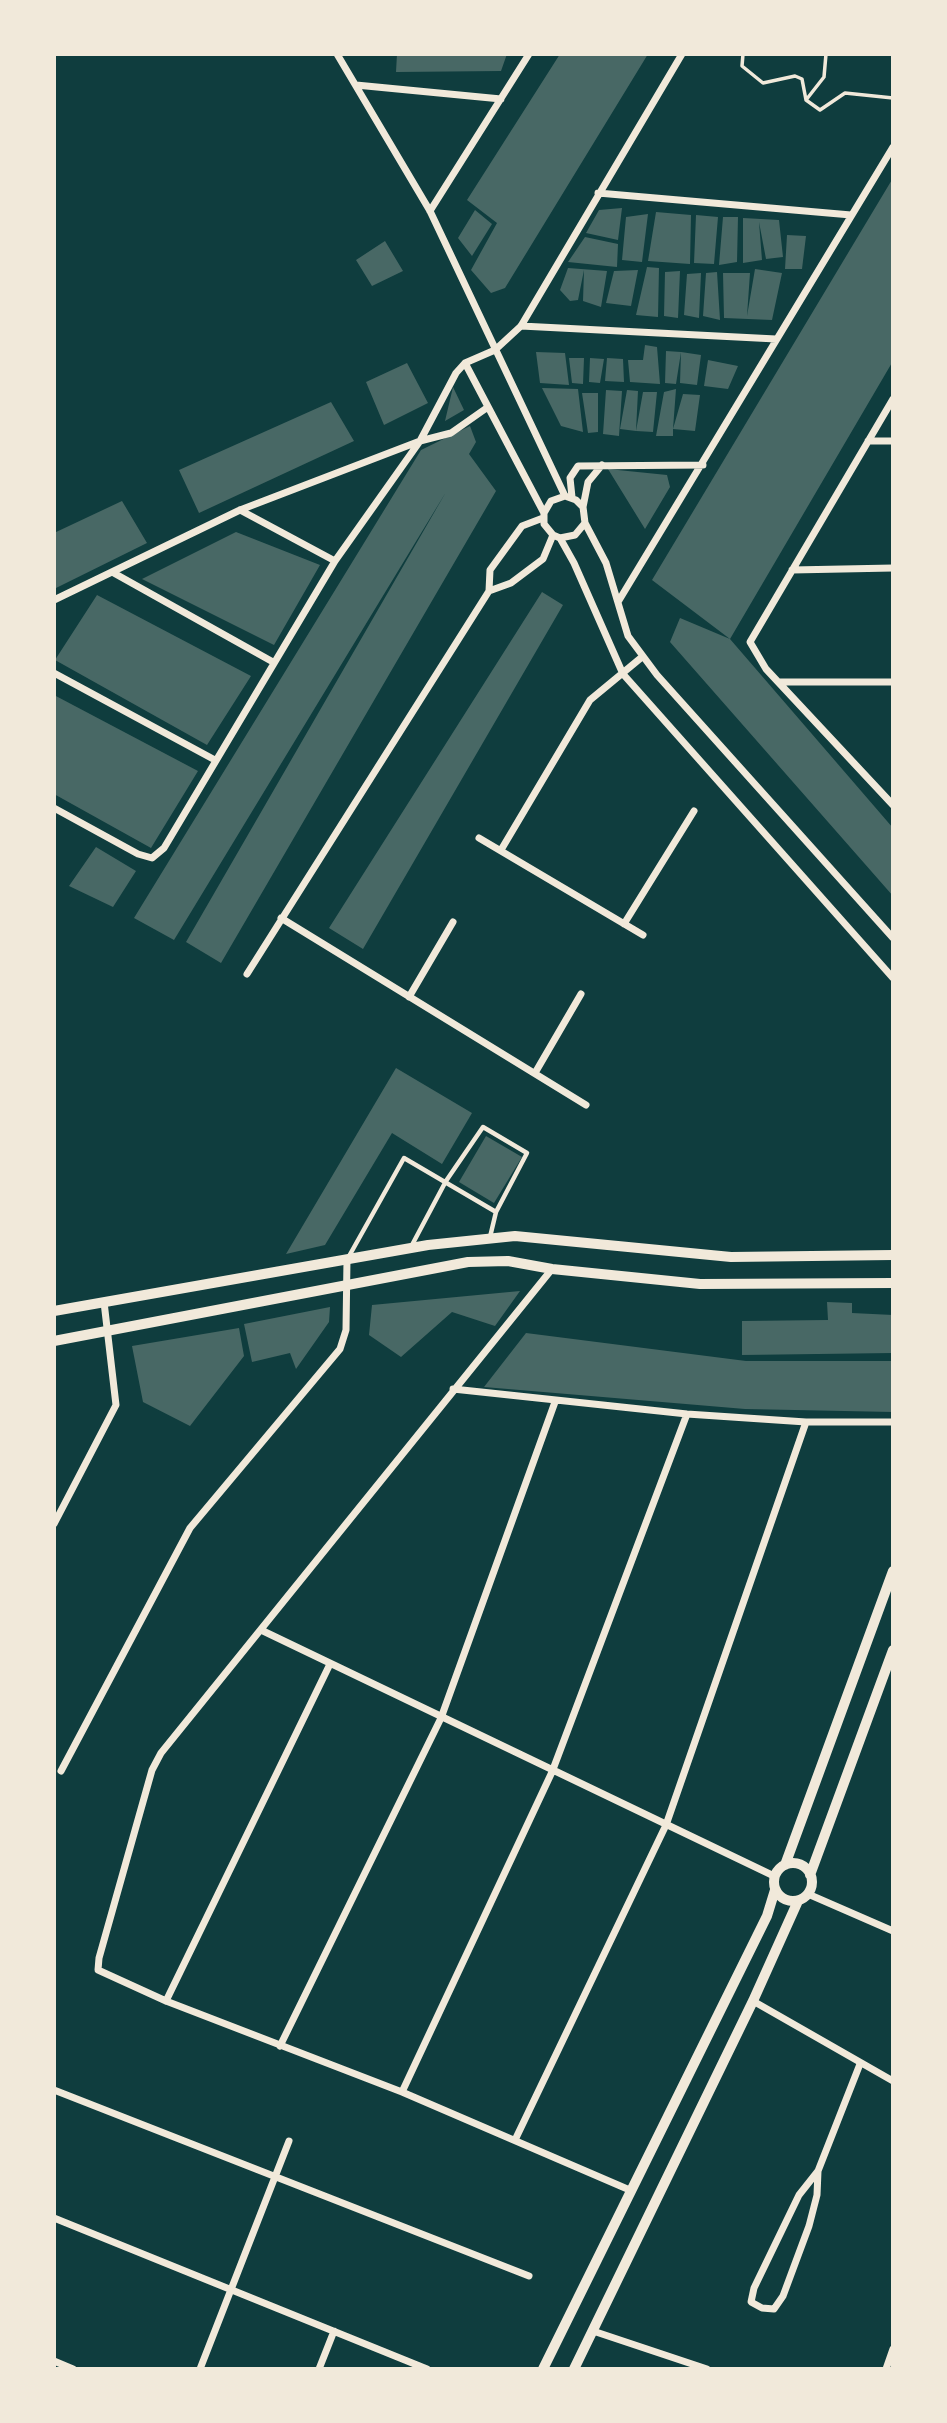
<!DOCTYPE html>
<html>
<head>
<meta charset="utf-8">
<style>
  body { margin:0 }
  #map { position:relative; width:947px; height:2423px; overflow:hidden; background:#0f3d3e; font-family:"Titillium Web",sans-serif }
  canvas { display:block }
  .frame { position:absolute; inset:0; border:56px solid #f1e9da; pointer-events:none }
</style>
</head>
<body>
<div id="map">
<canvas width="947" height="2423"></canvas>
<div class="frame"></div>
</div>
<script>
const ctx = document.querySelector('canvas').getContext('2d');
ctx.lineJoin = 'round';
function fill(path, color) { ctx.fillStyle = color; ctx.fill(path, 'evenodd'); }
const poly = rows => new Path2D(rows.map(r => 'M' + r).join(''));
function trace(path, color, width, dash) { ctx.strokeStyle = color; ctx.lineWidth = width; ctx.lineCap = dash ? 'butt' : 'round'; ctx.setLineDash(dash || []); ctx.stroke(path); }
const building = poly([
  [397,54,507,54,501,71,396,72],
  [560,54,648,54,505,288,491,293,471,270,497,223,467,200],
  [893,178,893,361,730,639,893,828,893,896,670,642,680,618,730,639,652,580],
  [622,208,618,240,586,233,599,210],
  [475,210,492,224,472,256,458,238],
  [656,212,691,215,690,264,648,261],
  [648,214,642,262,622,260,626,217],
  [696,215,718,217,714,264,694,263],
  [723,217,738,217,737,262,719,265],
  [743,218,779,220,783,257,766,259,759,222,762,260,743,263],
  [787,235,806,236,802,269,785,269],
  [585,237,618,244,617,267,568,262],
  [385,241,403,271,372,286,356,260],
  [647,267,659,268,658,317,636,315],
  [568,268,607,271,601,307,583,301,584,270,578,300,570,301,560,290],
  [755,269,782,273,772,320,724,318,723,273,750,273,747,316],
  [638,270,631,306,606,303,614,271],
  [680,271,678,318,664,316,665,272],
  [717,272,720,320,703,316,706,273],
  [701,273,699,318,684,315,687,274],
  [645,345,657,347,660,384,630,382,628,360,643,360],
  [666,351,681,352,701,355,697,385,680,383,681,352,676,384,665,383],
  [536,352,565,353,569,385,540,383],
  [569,358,584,358,583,384,572,383],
  [590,358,604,359,600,383,589,382],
  [607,358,623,359,624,382,605,381],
  [708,360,738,366,728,389,704,386],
  [407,363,428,403,384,425,366,382],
  [453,387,464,410,445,421],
  [542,388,578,389,583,432,561,426],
  [676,389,673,429,683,394,700,395,695,431,673,429,673,436,656,436,664,392],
  [606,390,622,391,619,436,603,434],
  [627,390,638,391,636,431,620,429],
  [643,392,657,392,653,432,636,431],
  [582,393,598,393,598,432,588,433],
  [331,402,354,441,199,513,179,470],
  [470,426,476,442,469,454,496,491,221,963,186,942,446,492,174,940,134,918,421,450],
  [608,469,667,475,670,487,645,529],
  [122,501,147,543,54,589,54,533],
  [236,532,320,565,274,645,142,579],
  [542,592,563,605,363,949,329,928],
  [97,595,251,676,207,745,55,660],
  [54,695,198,771,151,848,54,794],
  [96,847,136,871,113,907,69,886],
  [396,1068,472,1113,442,1164,392,1133,325,1245,286,1254],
  [486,1136,522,1157,494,1203,459,1182],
  [520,1291,495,1326,452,1312,401,1357,369,1335,372,1305],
  [827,1302,852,1303,852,1313,893,1315,893,1353,742,1355,742,1321,828,1320],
  [330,1307,329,1322,296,1369,290,1353,252,1362,244,1324],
  [239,1328,244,1356,190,1426,143,1402,132,1346],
  [526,1333,746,1361,893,1361,893,1412,745,1409,484,1387]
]);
const path = poly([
  [743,54,742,66,763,83,795,76,802,79,806,100,820,110,845,93,893,98],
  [806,100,824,77,826,54]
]);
const service = poly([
  [412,1245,446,1181,483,1127,527,1153,496,1212],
  [348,1258,404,1158,496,1212,490,1237]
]);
const minor = poly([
  [337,54,430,211,565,496,576,500,583,507,585,523,606,563,628,636,657,675,893,938],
  [356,85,501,99],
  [598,193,851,215],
  [430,211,529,54],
  [521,326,776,339],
  [465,363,544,513,544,524,553,535,560,538,574,563,623,674,893,978],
  [893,399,750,642,766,669,893,805],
  [868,441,893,441],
  [572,497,570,478,578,466,703,465],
  [583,507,588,482,602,465],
  [240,510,335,561],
  [544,513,551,501,565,496],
  [560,538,575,535,585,523],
  [792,570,893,568],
  [112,572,273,662],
  [489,591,511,583,543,559,553,535],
  [54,600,240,510,420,441,451,433,488,407],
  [618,602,893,147],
  [54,673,215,760],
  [779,682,893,682],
  [54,808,138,854,152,858,164,848,335,561,420,441,456,373,465,363,495,350,521,326,682,54],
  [479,838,643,935],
  [501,850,590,700,642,657],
  [281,918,586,1105],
  [624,924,694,811],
  [247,974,489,591,490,570,522,526,543,518],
  [409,997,453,922],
  [535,1073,581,994],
  [552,1269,161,1753,152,1770,99,1958,98,1970,166,2001,402,2092,632,2191],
  [453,1389,687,1414,806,1422,893,1422],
  [54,1524,116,1405,104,1302],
  [261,1630,774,1876],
  [61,1771,190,1528,340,1349,346,1330,347,1259],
  [808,1894,893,1931],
  [166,2001,330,1664],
  [753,2001,893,2081],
  [280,2046,441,1718,555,1402],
  [54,2090,529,2276],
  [402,2092,552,1772,687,1414],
  [515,2140,666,1825,806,1422],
  [818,2171,817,2195,809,2226,783,2296,774,2309,762,2308,751,2302,754,2288,799,2195,818,2171,860,2064],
  [54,2218,427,2369],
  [593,2331,707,2369],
  [54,2361,73,2369],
  [200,2369,289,2141],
  [319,2369,334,2331],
  [886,2369,893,2349]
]);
const tertiary = poly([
  [54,1311,428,1245,515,1236,731,1257,893,1255],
  [54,1341,468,1262,508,1261,552,1269,700,1284,893,1283],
  '774 1882a19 19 0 1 1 38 0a19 19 0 1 1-38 0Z',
  [785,1865,893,1571],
  [810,1875,893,1650],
  [543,2369,767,1916,775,1890],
  [574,2369,753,2001,798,1901]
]);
fill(building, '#486865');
trace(path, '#f1e9da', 3.5);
trace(service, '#f1e9da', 4.5);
trace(minor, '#f1e9da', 7);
trace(tertiary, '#f1e9da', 10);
</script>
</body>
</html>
